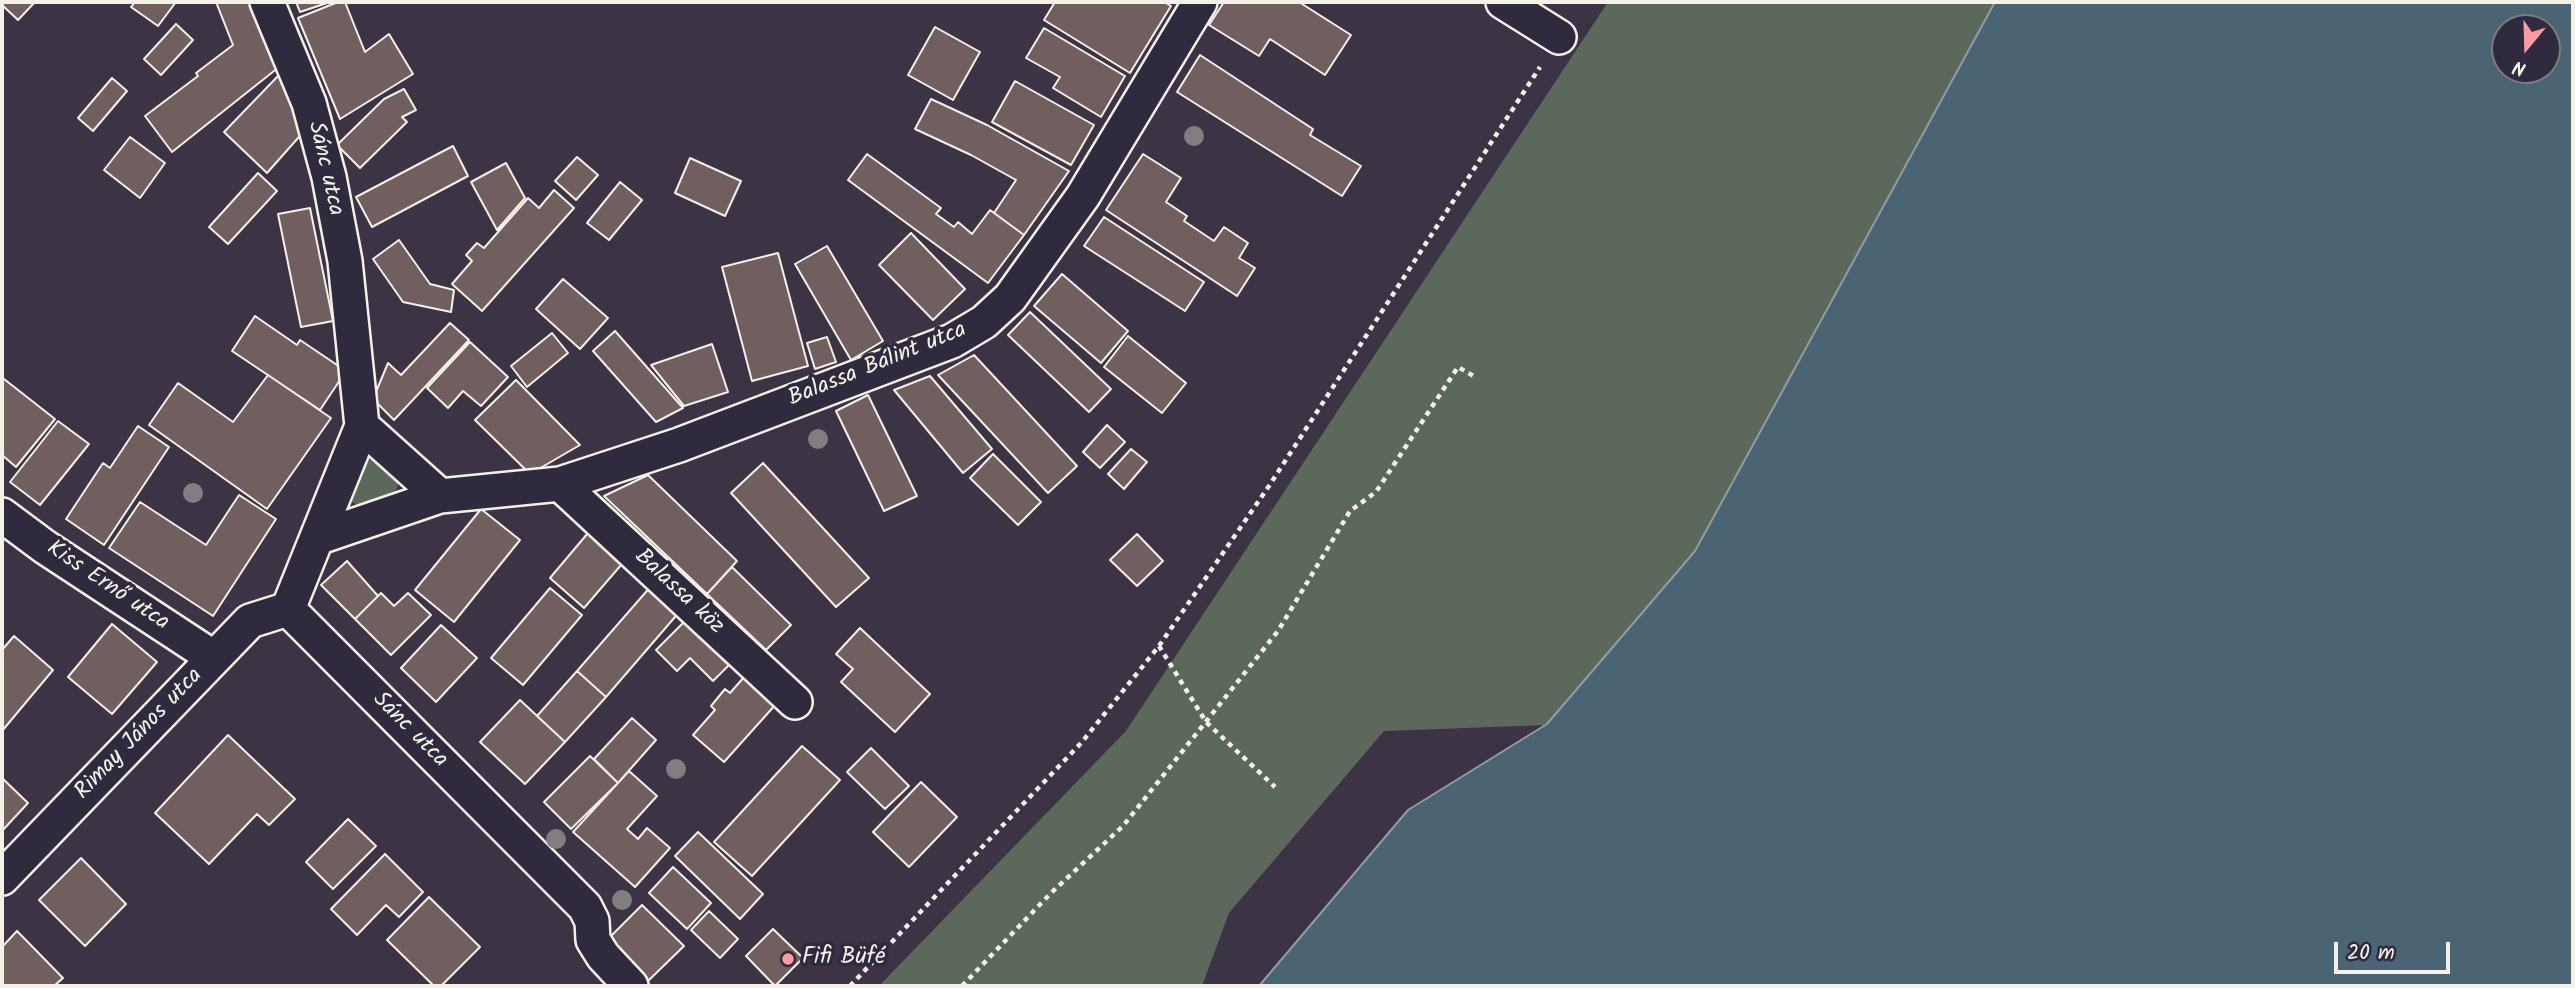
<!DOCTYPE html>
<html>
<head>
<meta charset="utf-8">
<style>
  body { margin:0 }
  #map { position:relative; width:2575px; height:988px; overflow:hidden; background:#3c3444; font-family:Kalam,sans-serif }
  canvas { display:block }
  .frame { position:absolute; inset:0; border:4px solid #f4f1e8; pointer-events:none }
  .north { position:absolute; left:2491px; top:14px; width:70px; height:70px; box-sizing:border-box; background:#2f2a3d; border:2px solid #7e7a81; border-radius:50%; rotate:199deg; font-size:19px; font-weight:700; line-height:28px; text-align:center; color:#f4f1e8 }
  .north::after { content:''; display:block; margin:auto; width:24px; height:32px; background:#ff9aa2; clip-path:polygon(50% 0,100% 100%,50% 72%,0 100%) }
  .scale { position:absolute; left:2334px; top:942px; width:116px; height:32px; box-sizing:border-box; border:4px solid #f4f1e8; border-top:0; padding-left:9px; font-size:21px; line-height:24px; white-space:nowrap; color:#f4f1e8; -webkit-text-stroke:5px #2f2a3d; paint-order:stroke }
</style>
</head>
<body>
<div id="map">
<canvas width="2575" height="988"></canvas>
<div class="frame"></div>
<div class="north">N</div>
<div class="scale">20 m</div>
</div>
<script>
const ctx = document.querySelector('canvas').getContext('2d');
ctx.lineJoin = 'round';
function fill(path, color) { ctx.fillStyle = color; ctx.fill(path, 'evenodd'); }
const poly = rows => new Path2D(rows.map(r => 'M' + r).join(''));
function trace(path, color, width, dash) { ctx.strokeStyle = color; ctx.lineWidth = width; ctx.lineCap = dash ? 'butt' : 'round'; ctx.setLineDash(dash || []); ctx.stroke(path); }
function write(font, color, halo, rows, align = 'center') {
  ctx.font = font + ' Kalam,sans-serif'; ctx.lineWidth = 7; ctx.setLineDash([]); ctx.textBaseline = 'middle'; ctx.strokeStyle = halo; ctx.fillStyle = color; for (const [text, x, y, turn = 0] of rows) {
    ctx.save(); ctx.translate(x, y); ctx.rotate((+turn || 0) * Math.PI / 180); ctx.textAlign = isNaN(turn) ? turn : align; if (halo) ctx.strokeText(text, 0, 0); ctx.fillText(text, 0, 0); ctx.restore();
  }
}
const green = poly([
  [1608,2,1995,2,1695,551,1547,725,1384,731,1229,913,1202,986,879,986,1126,731],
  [365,459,380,461,392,467,399,483,394,496,370,508,353,503,348,493]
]);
const water = poly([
  [1995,2,2573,2,2573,986,1259,986,1408,810,1547,724,1695,551,1995,2],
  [2505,28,2547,28,2547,70,2505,70,2505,28]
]);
const building = poly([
  [2,2,35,2,18,20,2,5,2,2],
  [135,2,176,2,158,26,131,7,135,2],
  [216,2,258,2,284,63,172,152,145,116,198,76,196,73,233,45,216,2],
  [296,2,330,2,300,12,296,2],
  [338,2,345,2,365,52,389,34,413,74,340,119,298,18,338,2],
  [1055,2,1164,2,1171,6,1130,73,1044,20,1055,2],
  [1224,2,1299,2,1351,35,1325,75,1270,39,1259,56,1209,25,1224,2],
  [176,24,193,40,161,75,144,59,176,24],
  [935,27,980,52,953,100,908,75,935,27],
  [1044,28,1125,76,1101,117,1053,88,1060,77,1026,58,1044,28],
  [1200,55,1313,129,1310,135,1361,166,1342,196,1177,92,1200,55],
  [279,75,306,129,267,173,224,132,279,75],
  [112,78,127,91,93,131,78,118,112,78],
  [1015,81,1094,125,1071,165,992,122,1015,81],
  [404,89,416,110,402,117,407,122,360,168,337,145,384,99,404,89],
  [931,99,987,125,1069,171,1024,235,994,213,1016,180,971,155,915,129,931,99],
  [130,137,165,163,140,198,104,170,130,137],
  [453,146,468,176,372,227,356,197,453,146],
  [867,154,941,208,936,214,954,227,958,222,972,234,990,210,1024,235,988,283,848,180,867,154],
  [1143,154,1181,178,1166,202,1187,216,1184,221,1214,241,1224,227,1248,243,1239,258,1255,268,1237,296,1106,210,1143,154],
  [577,157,598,175,576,200,555,181,577,157],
  [690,158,741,181,725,216,675,193,690,158],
  [506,163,525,198,497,230,471,182,506,163],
  [258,173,277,191,228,244,209,227,258,173],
  [620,182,642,200,609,240,587,223,620,182],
  [554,190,574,208,482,311,452,284,472,261,466,255,477,243,484,248,528,198,539,208,554,190],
  [310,208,333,321,301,327,278,214,310,208],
  [1104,217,1204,282,1185,311,1084,246,1104,217],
  [911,233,965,289,933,320,879,265,911,233],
  [399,240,430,284,454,290,451,312,403,302,373,259,399,240],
  [827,246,883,341,851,360,795,264,827,246],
  [778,253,808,366,752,381,722,267,778,253],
  [1062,274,1128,331,1101,363,1034,306,1062,274],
  [563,279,608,318,580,349,536,309,563,279],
  [1030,312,1111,389,1089,412,1008,335,1030,312],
  [255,316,297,345,300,340,346,371,320,410,232,351,255,316],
  [450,323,469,340,394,420,373,399,388,363,401,375,450,323],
  [615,331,683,408,656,422,593,351,615,331],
  [552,333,568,353,527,387,511,366,552,333],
  [1128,336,1186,383,1162,413,1104,367,1128,336],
  [827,337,836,362,815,369,807,343,827,337],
  [470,342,508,377,481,406,463,391,448,408,427,388,470,342],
  [712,344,728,392,684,406,651,365,712,344],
  [974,355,1077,466,1048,493,938,375,974,355],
  [268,375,331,418,267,509,149,425,178,383,233,422,268,375],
  [930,376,992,449,963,473,894,390,930,376],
  [4,379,55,419,16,467,2,455,2,381,4,379],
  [516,380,580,445,530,474,475,420,516,380],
  [868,395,917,496,884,511,836,411,868,395],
  [58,421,89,444,40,505,10,482,58,421],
  [1107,425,1125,442,1100,468,1083,452,1107,425],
  [138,426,169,447,104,545,66,519,103,463,110,468,138,426],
  [1131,449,1147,462,1124,489,1108,474,1131,449],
  [993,454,1041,502,1018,525,970,478,993,454],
  [763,463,869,578,836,607,731,493,763,463],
  [648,475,737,561,707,594,604,496,648,475],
  [239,495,276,519,213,616,109,548,140,502,206,545,239,495],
  [481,509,520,540,454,622,415,590,481,509],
  [593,527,628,557,584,608,550,578,593,527],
  [1137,534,1163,561,1137,586,1110,560,1137,534],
  [347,561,378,596,355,619,321,585,347,561],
  [732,567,791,625,766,650,707,594,732,567],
  [652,585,681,610,606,697,577,671,652,585],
  [550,588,582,615,523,685,491,658,550,588],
  [381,593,394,606,408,593,431,615,391,655,355,619,381,593],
  [686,620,731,663,713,681,690,658,677,671,656,650,686,620],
  [112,624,157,662,112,714,68,677,112,624],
  [441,625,477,658,436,702,401,668,441,625],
  [860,628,930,694,895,732,841,682,853,669,836,654,860,628],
  [14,636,53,670,2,731,2,650,14,636],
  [577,671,606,697,565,742,537,716,577,671],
  [745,676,777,703,724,762,693,735,715,710,711,706,725,689,730,693,745,676],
  [520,700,565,742,525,784,480,742,520,700],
  [632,718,656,740,618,783,594,759,632,718],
  [228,735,295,799,269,825,257,814,209,864,155,813,228,735],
  [802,746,840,780,752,876,714,842,802,746],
  [871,748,909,786,885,809,847,772,871,748],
  [590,756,618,783,571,829,544,802,590,756],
  [629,771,657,796,627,829,638,839,647,828,670,848,635,887,573,832,629,771],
  [2,778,28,803,2,831,2,778],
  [921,782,957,817,909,867,873,832,921,782],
  [348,819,376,846,333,889,306,862,348,819],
  [698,832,763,894,740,919,675,856,698,832],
  [385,854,423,892,399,917,386,905,357,935,331,909,385,854],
  [81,858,126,904,85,946,39,900,81,858],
  [673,867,711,903,687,929,649,893,673,867],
  [429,897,480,947,441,986,434,986,387,940,429,897],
  [642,905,684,946,648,981,607,940,642,905],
  [709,911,738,939,720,958,691,930,709,911],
  [773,929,803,958,775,986,746,956,773,929],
  [17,931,63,978,54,986,2,986,2,947,17,931]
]);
const path = poly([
  [1159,646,1206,722,1275,787],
  [850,986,1082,742,1159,646,1269,486,1540,67],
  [962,986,1051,893,1123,826,1278,631,1350,511,1376,492,1458,367,1477,378]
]);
const minor = poly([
  [267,2,309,103,329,177,345,261,362,426,288,609],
  [1503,2,1559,37],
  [362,426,440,496],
  [560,484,795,702],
  [2,515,45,547,214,658],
  [317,538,440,496,560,484,679,445,952,341,984,322,1010,298,1083,196,1200,2],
  [288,609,585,907,592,921,593,940,603,956,631,986],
  [2,878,250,621,288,609]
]);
const trees = [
  [1194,136],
  [818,439],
  [193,493],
  [676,769],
  [556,839],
  [622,900]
];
const markers = [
  [788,959,7,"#ff9aa2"]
];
const streetNames = [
  ["Sánc utca",324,169,77],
  ["Balassa Bálint utca",878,366,-22],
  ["Kiss Ernő utca",107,587,34],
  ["Balassa köz",678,593,43],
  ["Sánc utca",409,731,45],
  ["Rimay János utca",140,735,-46]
];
const poiNames = [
  ["Fifi Büfé",802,959]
];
fill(green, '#5d685c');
fill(water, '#4b6474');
trace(water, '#8f9ca2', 2);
fill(building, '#715e5e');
trace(building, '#f4f1e8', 2);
trace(minor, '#f4f1e8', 38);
trace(path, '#f4f1e8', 4.5, [5, 5]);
trace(minor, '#2f2a3d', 33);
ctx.fillStyle = '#807e7f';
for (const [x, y] of trees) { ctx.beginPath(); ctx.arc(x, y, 10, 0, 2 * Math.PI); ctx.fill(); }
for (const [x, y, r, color] of markers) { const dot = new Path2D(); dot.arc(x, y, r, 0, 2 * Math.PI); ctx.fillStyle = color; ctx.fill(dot); trace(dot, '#2f2a3d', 2.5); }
write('23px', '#f4f1e8', '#2f2a3d', streetNames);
write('23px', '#f4f1e8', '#2f2a3d', poiNames, 'left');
</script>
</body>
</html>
